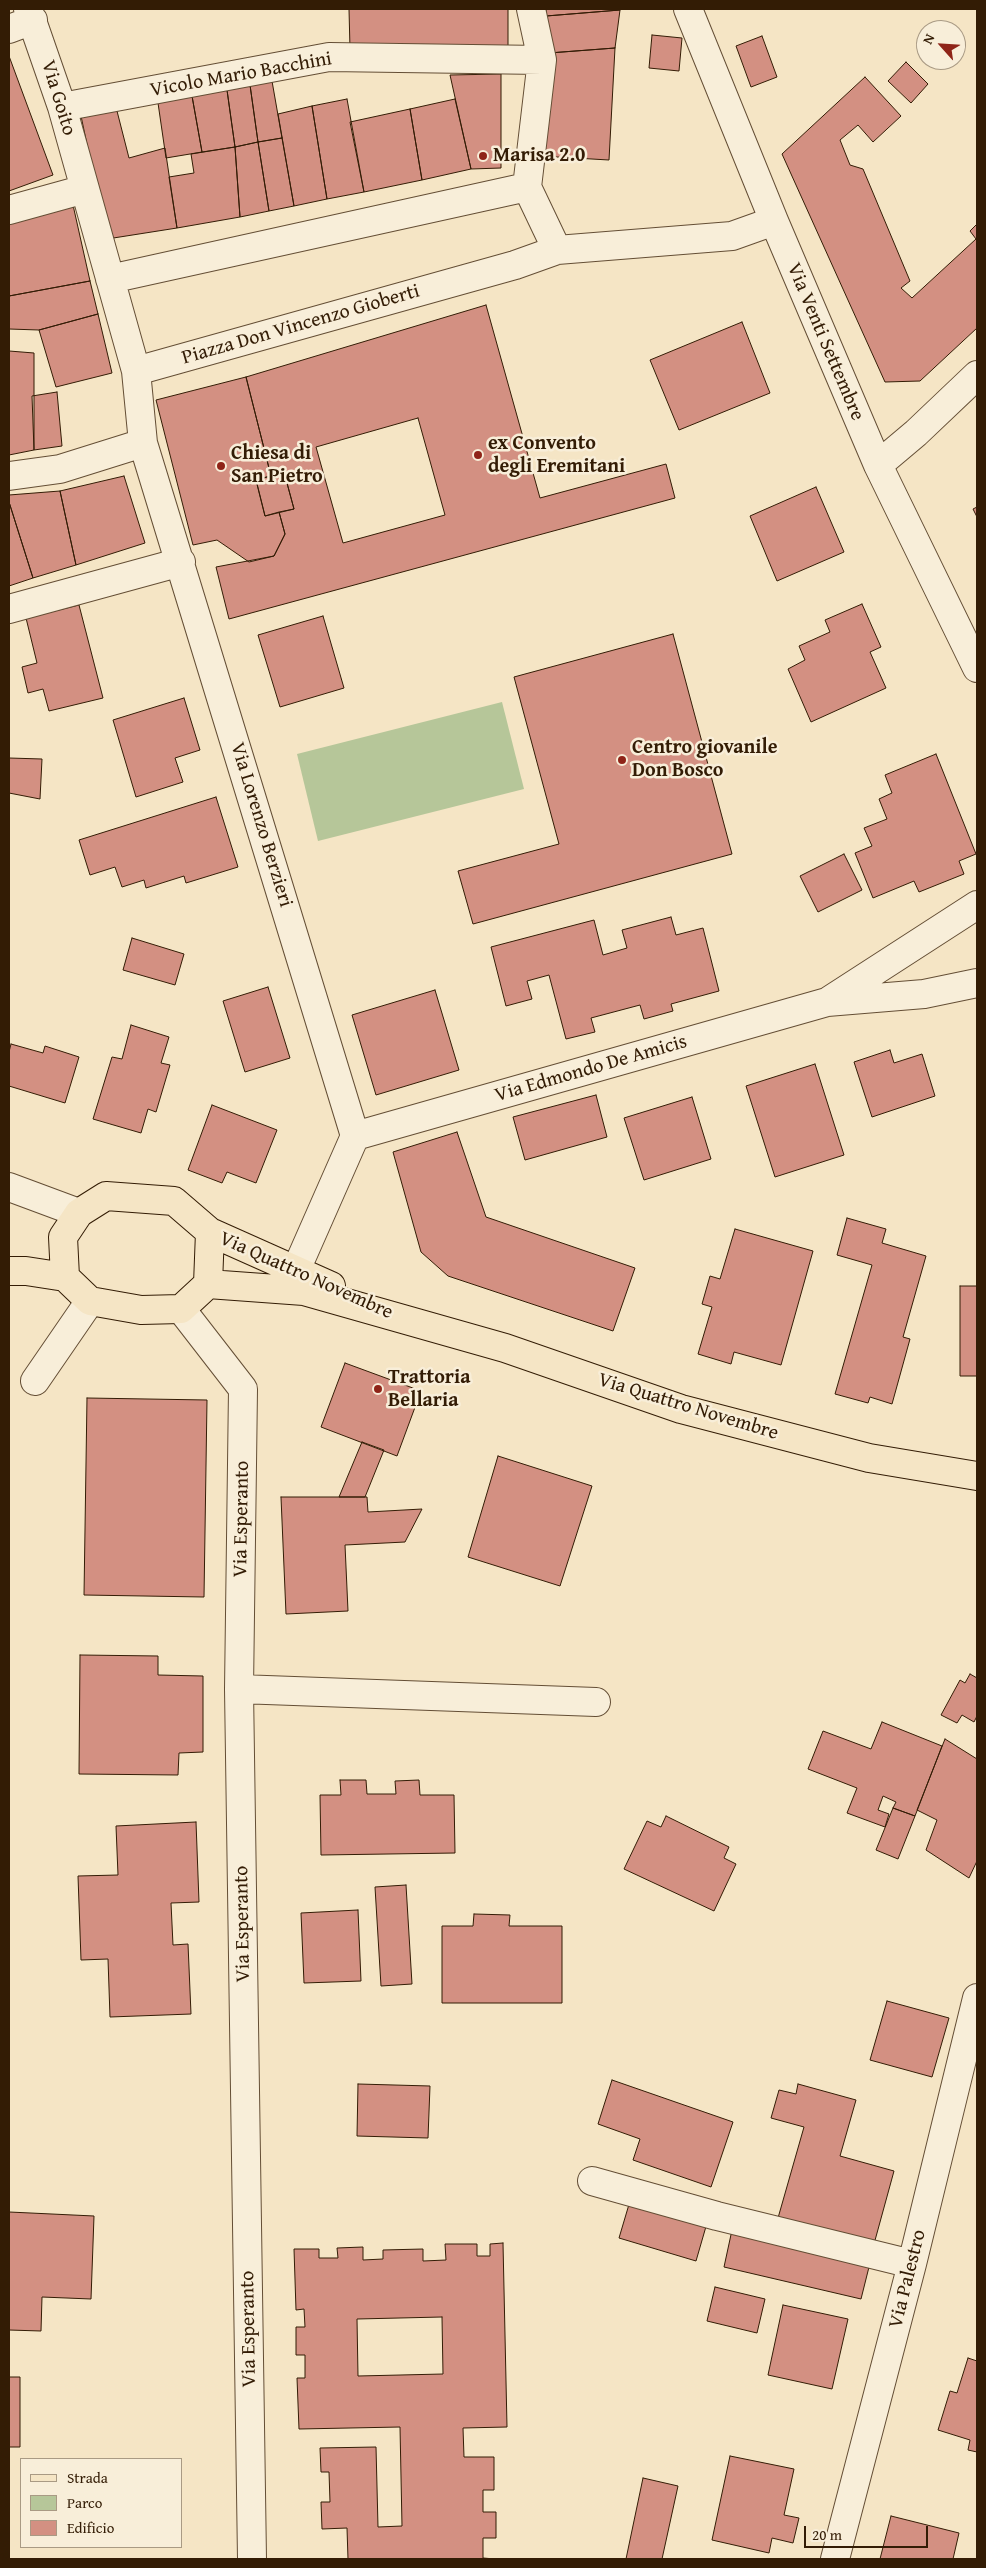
<!DOCTYPE html>
<html>
<head>
<meta charset="utf-8">
<style>
  body { margin:0 }
  #map { position:relative; width:986px; height:2568px; overflow:hidden; background:#f5e5c5; font-family:"Gentium Book Plus",serif }
  canvas { display:block }
  .frame { position:absolute; inset:0; border:10px solid #331c05; pointer-events:none }
  .legend { position:absolute; left:20px; top:2458px; width:162px; height:90px; box-sizing:border-box; background:#f8eed9; border:1px solid #a99a84; margin:0; padding:6px 9px; list-style:none; font-size:15px; color:#331c05 }
  .legend li { display:flex; align-items:center; gap:10px; height:25px }
  .legend b { width:25px; border:1px solid #a99a84 }
  .north { position:absolute; left:916px; top:20px; width:50px; height:50px; box-sizing:border-box; background:#f8eed9; border:1px solid #a99a84; border-radius:50%; rotate:296deg; font-size:14px; font-weight:700; line-height:20px; text-align:center; color:#331c05 }
  .north::after { content:''; display:block; margin:auto; width:18px; height:22px; background:#8f2418; clip-path:polygon(50% 0,100% 100%,50% 72%,0 100%) }
  .scale { position:absolute; left:804px; top:2526px; width:124px; height:22px; box-sizing:border-box; border:2px solid #331c05; border-top:0; padding-left:6px; font-size:15px; line-height:18px; white-space:nowrap; color:#331c05; -webkit-text-stroke:4px #f8eed9; paint-order:stroke }
</style>
</head>
<body>
<div id="map">
<canvas width="986" height="2568"></canvas>
<div class="frame"></div>
<ul class="legend">
<li><b style="height:6px;background:#f5e5c5"></b>Strada</li>
<li><b style="height:14px;background:#b6c699"></b>Parco</li>
<li><b style="height:14px;background:#d39082"></b>Edificio</li>
</ul>
<div class="north">N</div>
<div class="scale">20 m</div>
</div>
<script>
const ctx = document.querySelector('canvas').getContext('2d');
ctx.lineJoin = 'round';
function fill(path, color) { ctx.fillStyle = color; ctx.fill(path, 'evenodd'); }
const poly = rows => new Path2D(rows.map(r => 'M' + r).join(''));
function trace(path, color, width, dash) { ctx.strokeStyle = color; ctx.lineWidth = width; ctx.lineCap = dash ? 'butt' : 'round'; ctx.setLineDash(dash || []); ctx.stroke(path); }
function write(font, color, halo, rows, align = 'center') {
  ctx.font = font + ' "Gentium Book Plus",serif'; ctx.lineWidth = 5; ctx.setLineDash([]); ctx.textBaseline = 'middle'; ctx.strokeStyle = halo; ctx.fillStyle = color; for (const [text, x, y, turn = 0] of rows) {
    ctx.save(); ctx.translate(x, y); ctx.rotate((+turn || 0) * Math.PI / 180); ctx.textAlign = isNaN(turn) ? turn : align; if (halo) ctx.strokeText(text, 0, 0); ctx.fillText(text, 0, 0); ctx.restore();
  }
}
const green = poly([
  [502,702,524,789,318,841,297,754]
]);
const building = poly([
  [349,9,508,9,508,48,350,49,349,9],
  [546,9,620,9,620,10,546,16,546,9],
  [620,10,615,48,549,53,546,16,620,10],
  [652,35,682,38,679,71,649,68,652,35],
  [762,36,777,77,751,87,736,46,762,36],
  [615,48,609,160,540,156,549,53,615,48],
  [9,56,53,175,9,191,9,56],
  [906,62,928,84,911,103,888,81,906,62],
  [501,74,501,168,471,169,450,75,501,74],
  [865,77,901,116,873,142,858,125,840,140,850,165,863,169,910,281,901,288,912,298,976,239,970,231,977,224,977,328,920,381,885,382,782,154,865,77],
  [272,81,282,138,258,142,250,85,272,81],
  [250,85,258,142,235,147,227,90,250,85],
  [227,90,235,147,202,152,192,96,227,90],
  [192,96,202,152,166,158,158,103,192,96],
  [347,99,364,192,327,199,312,106,347,99],
  [455,99,471,169,422,180,410,109,455,99],
  [312,106,327,199,294,206,278,114,312,106],
  [410,109,422,180,364,192,350,122,410,109],
  [117,111,129,158,165,148,177,228,107,239,81,116,117,111],
  [282,138,294,206,269,211,258,142,282,138],
  [258,142,269,211,240,217,235,147,258,142],
  [235,147,240,217,177,228,169,177,194,173,191,154,235,147],
  [73,205,90,281,9,296,9,221,73,205],
  [90,281,98,314,39,330,9,329,9,296,90,281],
  [486,305,540,498,666,464,675,498,229,619,216,567,274,556,285,534,279,512,294,509,284,472,271,476,246,377,486,305],
  [418,418,445,515,343,543,316,447,418,418],
  [98,314,112,373,56,387,39,330,98,314],
  [742,322,770,393,679,430,650,360,742,322],
  [9,351,34,353,34,450,9,455,9,351],
  [246,377,271,476,256,480,265,516,279,512,285,534,274,556,249,562,217,540,193,545,156,400,246,377],
  [57,392,62,446,34,450,32,396,57,392],
  [284,472,294,509,265,516,256,480,284,472],
  [124,476,145,543,76,565,60,491,124,476],
  [816,487,844,552,777,581,750,516,816,487],
  [60,491,76,565,33,578,9,502,9,495,60,491],
  [9,502,33,578,9,586,9,502],
  [977,507,977,517,973,509,977,507],
  [862,604,881,647,870,652,886,688,811,722,788,669,805,660,799,646,830,632,825,620,862,604],
  [79,605,103,698,49,711,43,689,28,693,22,667,37,663,26,618,79,605],
  [323,616,344,688,280,707,258,635,323,616],
  [673,634,732,854,473,924,458,871,559,844,514,677,673,634],
  [184,698,200,750,175,758,183,782,136,797,113,720,184,698],
  [936,754,976,854,959,861,964,874,919,892,914,881,873,898,855,853,872,846,864,828,887,819,879,799,892,793,885,775,936,754],
  [9,758,42,759,40,799,9,793,9,758],
  [216,797,238,867,186,883,184,876,146,888,144,880,122,887,115,867,90,875,79,840,216,797],
  [844,854,862,890,818,912,800,876,844,854],
  [671,917,676,935,703,928,719,991,671,1004,673,1011,644,1019,640,1005,591,1018,595,1032,566,1039,549,975,527,981,532,999,506,1006,491,947,594,920,603,955,627,948,622,930,671,917],
  [132,938,184,954,175,985,123,970,132,938],
  [268,987,290,1058,245,1072,223,1001,268,987],
  [435,990,459,1070,376,1095,352,1015,435,990],
  [131,1025,169,1037,161,1063,170,1065,156,1112,148,1109,141,1133,93,1119,112,1057,122,1059,131,1025],
  [11,1044,43,1053,45,1046,79,1057,65,1103,9,1086,9,1052,11,1044],
  [890,1050,894,1063,922,1054,935,1096,872,1117,854,1062,890,1050],
  [815,1064,844,1155,775,1177,746,1086,815,1064],
  [596,1095,607,1137,525,1160,513,1117,596,1095],
  [692,1097,711,1159,644,1180,624,1118,692,1097],
  [212,1105,277,1130,256,1183,227,1172,222,1183,188,1170,212,1105],
  [457,1132,486,1217,635,1268,613,1331,448,1276,421,1252,393,1152,457,1132],
  [847,1218,886,1229,882,1243,926,1256,903,1337,910,1339,892,1404,870,1397,868,1403,835,1394,872,1265,837,1255,847,1218],
  [735,1229,813,1251,781,1365,734,1352,731,1364,698,1354,712,1307,702,1304,710,1276,720,1279,735,1229],
  [960,1286,977,1286,977,1376,960,1376,960,1286],
  [345,1363,421,1391,397,1456,321,1427,345,1363],
  [87,1398,207,1400,204,1597,84,1595,87,1398],
  [362,1442,384,1450,365,1497,339,1497,362,1442],
  [498,1456,592,1486,560,1586,468,1557,498,1456],
  [281,1497,367,1497,368,1512,422,1509,405,1542,345,1545,348,1611,286,1614,281,1497],
  [80,1655,158,1656,158,1675,203,1676,203,1752,179,1753,178,1775,79,1774,80,1655],
  [970,1674,977,1678,977,1716,974,1722,962,1715,957,1723,941,1715,960,1680,965,1683,970,1674],
  [882,1722,942,1746,915,1816,893,1808,896,1802,883,1796,878,1810,889,1814,885,1827,847,1813,857,1788,808,1769,823,1731,871,1749,882,1722],
  [945,1739,977,1759,977,1861,969,1878,926,1850,937,1820,917,1810,945,1739],
  [340,1780,366,1780,367,1794,396,1794,395,1781,419,1780,420,1795,454,1795,455,1853,321,1855,320,1795,341,1795,340,1780],
  [893,1808,915,1816,898,1859,876,1850,893,1808],
  [666,1816,729,1847,724,1858,736,1864,714,1911,624,1869,647,1821,661,1827,666,1816],
  [196,1822,199,1902,171,1903,173,1945,188,1944,191,2014,110,2017,108,1959,81,1960,78,1876,118,1875,116,1826,196,1822],
  [406,1885,412,1984,381,1986,375,1887,406,1885],
  [358,1910,361,1981,304,1983,301,1913,358,1910],
  [474,1914,510,1915,509,1926,562,1926,562,2003,442,2003,442,1926,473,1926,474,1914],
  [887,2001,949,2018,932,2077,870,2060,887,2001],
  [612,2080,733,2122,711,2187,633,2160,640,2139,598,2124,612,2080],
  [358,2084,430,2086,428,2138,357,2136,358,2084],
  [798,2084,856,2100,840,2156,894,2171,874,2244,778,2218,804,2127,771,2118,779,2090,796,2094,798,2084],
  [630,2201,707,2223,696,2261,619,2238,630,2201],
  [9,2212,94,2216,91,2299,42,2297,41,2331,9,2330,9,2212],
  [732,2230,870,2263,861,2299,724,2267,732,2230],
  [503,2243,507,2427,463,2428,464,2457,494,2457,494,2490,483,2490,483,2512,496,2512,496,2538,483,2538,483,2558,495,2559,348,2559,347,2528,322,2529,321,2502,330,2502,329,2472,321,2472,320,2448,376,2447,378,2527,402,2526,400,2427,299,2429,297,2378,305,2378,305,2355,296,2355,296,2327,305,2327,304,2309,296,2310,294,2249,319,2249,319,2258,338,2258,337,2248,363,2247,363,2260,383,2259,383,2250,423,2249,423,2261,446,2260,445,2244,477,2244,477,2256,490,2256,490,2244,503,2243],
  [442,2317,443,2374,358,2376,357,2319,442,2317],
  [715,2287,765,2299,757,2333,707,2321,715,2287],
  [783,2305,848,2319,832,2389,768,2375,783,2305],
  [968,2358,977,2361,977,2452,968,2450,970,2440,938,2430,950,2391,957,2393,968,2358],
  [9,2377,20,2377,20,2447,9,2447,9,2377],
  [730,2456,794,2469,784,2515,799,2518,793,2543,772,2538,769,2553,712,2540,730,2456],
  [643,2478,678,2486,662,2559,626,2559,643,2478],
  [891,2516,959,2533,953,2559,880,2559,891,2516]
]);
const minor = poly([
  [28,9,62,107,136,371,143,443,355,1136,296,1270],
  [531,9,542,60,527,187,557,250],
  [688,9,774,221,878,465,977,668],
  [9,29,33,20],
  [62,107,329,57,542,60],
  [9,210,85,189],
  [110,279,527,187],
  [136,371,515,265,557,250,732,236,774,221],
  [878,465,916,433,977,375],
  [9,476,60,469,143,443],
  [9,609,181,562],
  [830,1000,977,905],
  [355,1136,827,1002,924,994,977,983],
  [9,1187,79,1213],
  [181,1309,243,1389,239,1689,252,2559],
  [35,1381,90,1301],
  [239,1689,596,1702],
  [592,2181,717,2216,912,2264],
  [835,2559,912,2264,977,1998]
]);
const major = poly([
  [210,1232,331,1286],
  [9,1271,26,1271,65,1277,90,1301,141,1310,181,1309,208,1284,210,1232,174,1201,106,1196,79,1213,63,1237,65,1277],
  [208,1284,304,1291,505,1348,681,1409,869,1458,977,1476]
]);
const markers = [
  [483,156,5,"#8f2418"],
  [478,455,5,"#8f2418"],
  [221,466,5,"#8f2418"],
  [622,760,5,"#8f2418"],
  [378,1389,5,"#8f2418"]
];
const streetNames = [
  ["Vicolo Mario Bacchini",241,75,-10],
  ["Via Goito",58,98,73],
  ["Piazza Don Vincenzo Gioberti",301,325,-16],
  ["Via Venti Settembre",825,342,67],
  ["Via Lorenzo Berzieri",261,825,73],
  ["Via Edmondo De Amicis",591,1069,-16],
  ["Via Quattro Novembre",306,1276,24],
  ["Via Quattro Novembre",688,1407,17],
  ["Via Esperanto",242,1519,-89],
  ["Via Esperanto",243,1924,-91],
  ["Via Palestro",908,2279,-76],
  ["Via Esperanto",249,2329,-91]
];
const poiNames = [
  ["Marisa 2.0",493,156],
  ["ex Convento",488,444],
  ["degli Eremitani",488,467],
  ["Chiesa di",231,454],
  ["San Pietro",231,477],
  ["Centro giovanile",632,748],
  ["Don Bosco",632,771],
  ["Trattoria",388,1378],
  ["Bellaria",388,1401]
];
fill(green, '#b6c699');
fill(building, '#d39082');
trace(building, '#331c05', 1);
trace(minor, '#644e35', 30);
trace(major, '#331c05', 30);
trace(minor, '#f8eed9', 28);
trace(major, '#f5e5c5', 28);
for (const [x, y, r, color] of markers) { const dot = new Path2D(); dot.arc(x, y, r, 0, 2 * Math.PI); ctx.fillStyle = color; ctx.fill(dot); trace(dot, '#f8eed9', 2); }
write('20px', '#331c05', '#f8eed9', streetNames);
write('bold 20px', '#331c05', '#f8eed9', poiNames, 'left');
</script>
</body>
</html>
